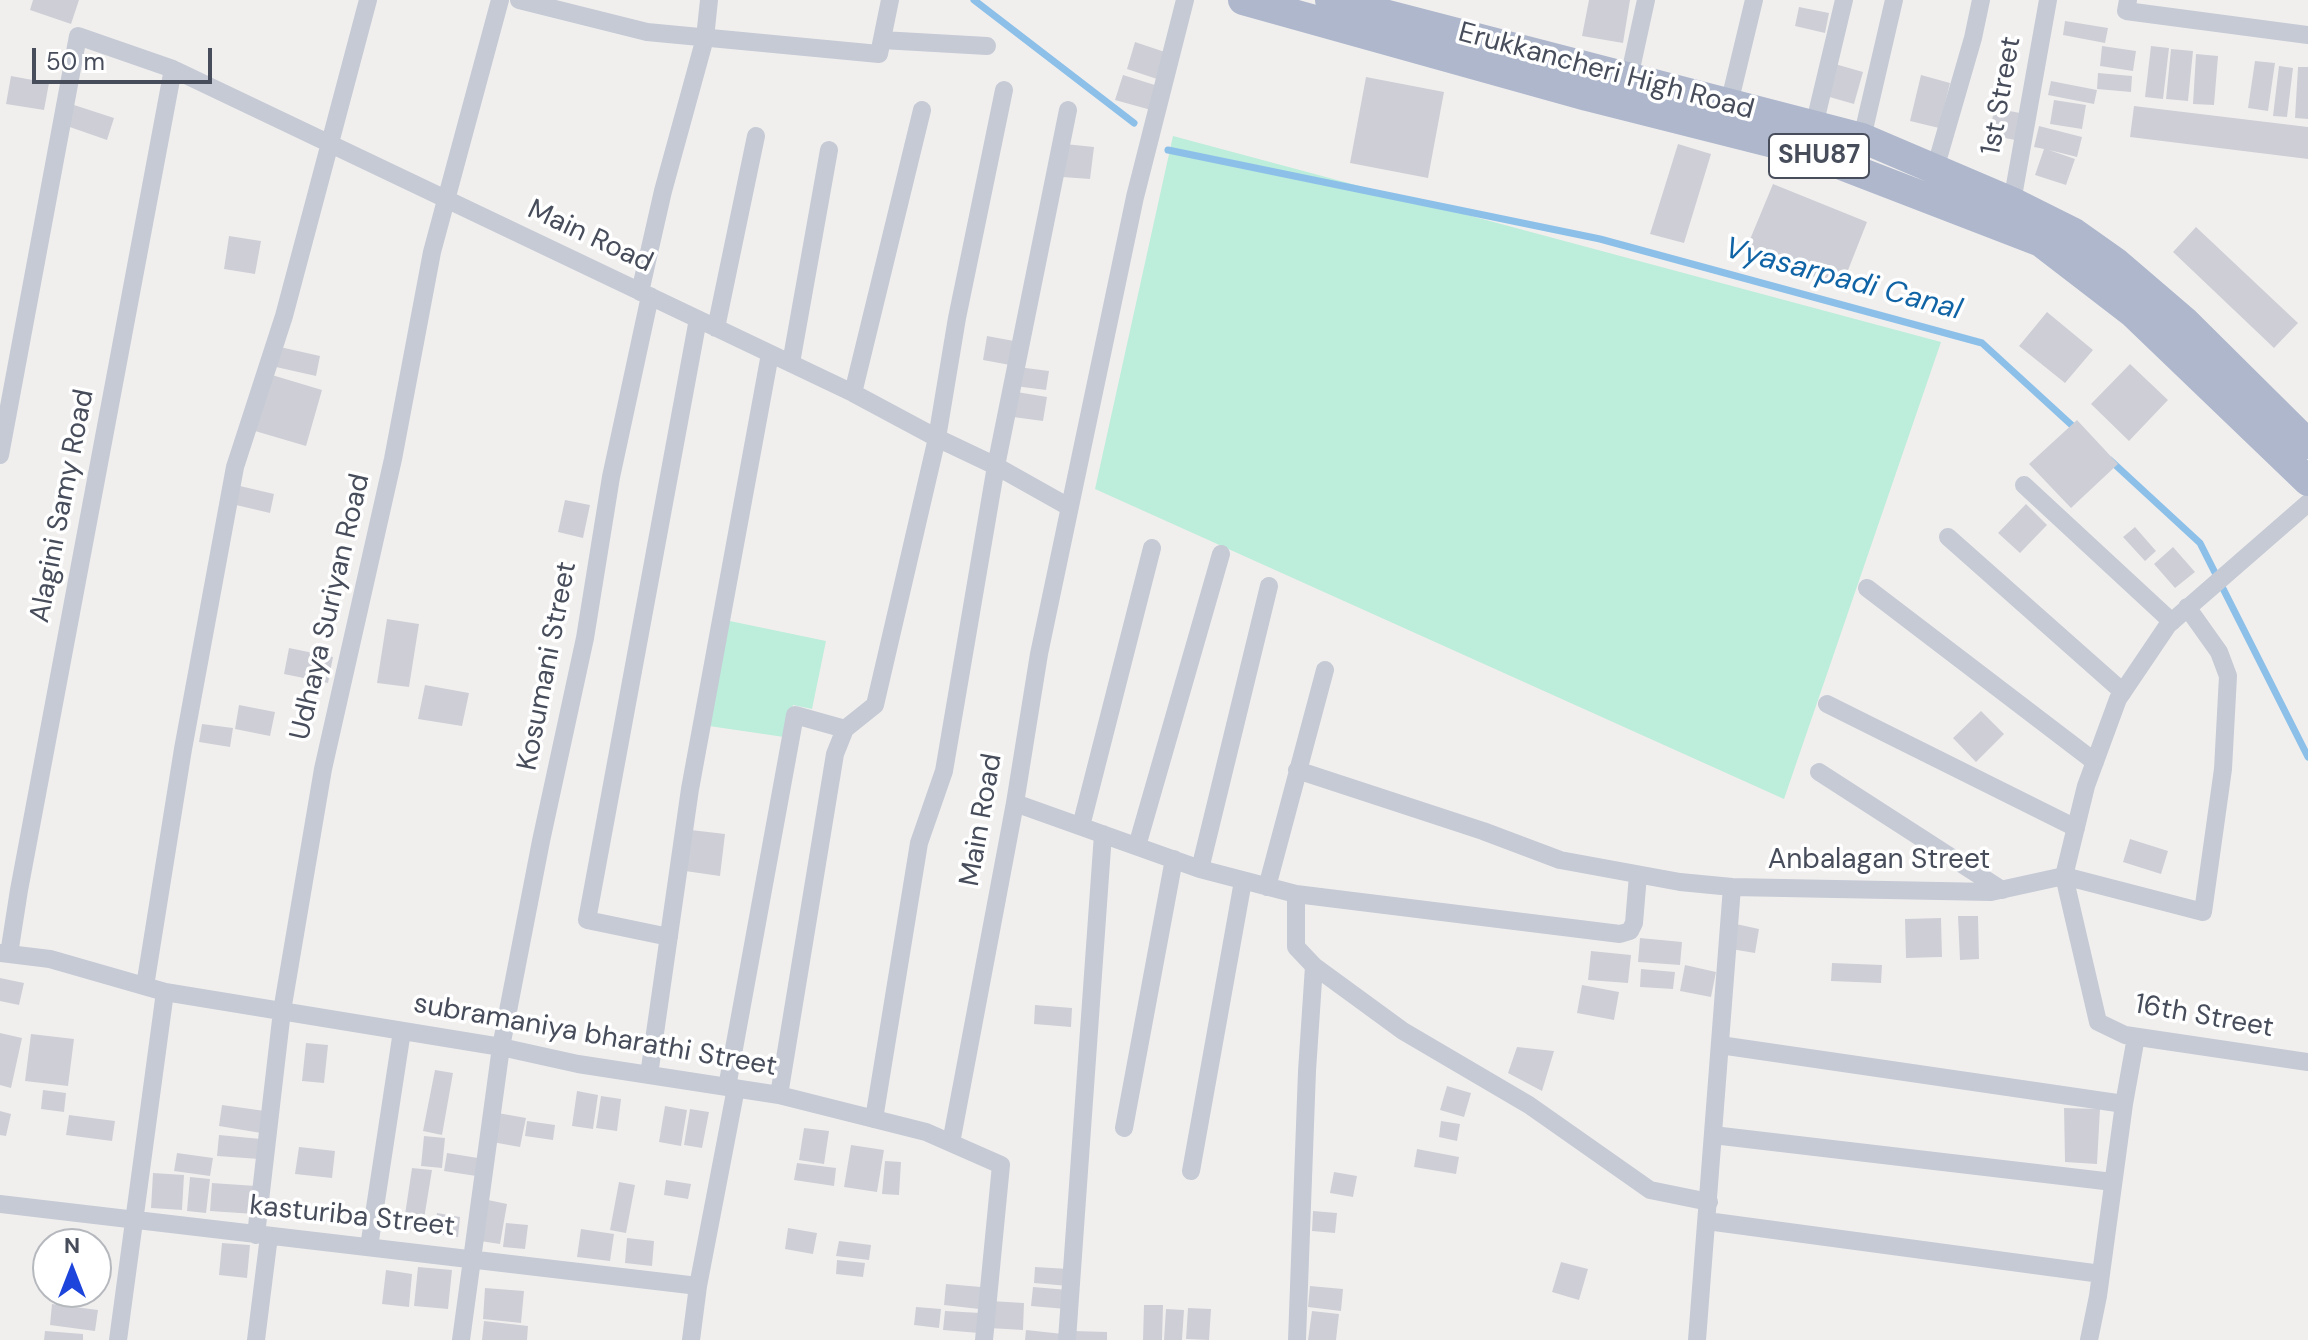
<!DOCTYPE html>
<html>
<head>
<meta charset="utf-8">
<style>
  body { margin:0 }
  #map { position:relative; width:2308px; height:1340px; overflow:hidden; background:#f1efee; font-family:"DM Sans",sans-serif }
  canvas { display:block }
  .north { position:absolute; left:32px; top:1228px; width:80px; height:80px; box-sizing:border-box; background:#fff; border:2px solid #b5b8bd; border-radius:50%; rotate:0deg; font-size:22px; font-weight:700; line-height:32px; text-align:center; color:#474d5b }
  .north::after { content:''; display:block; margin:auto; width:28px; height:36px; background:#1e45db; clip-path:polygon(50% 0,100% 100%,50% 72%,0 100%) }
  .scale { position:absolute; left:32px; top:48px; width:180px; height:36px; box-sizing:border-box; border:4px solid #474d5b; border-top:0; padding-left:10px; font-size:24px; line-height:28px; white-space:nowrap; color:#474d5b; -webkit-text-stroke:6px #fff; paint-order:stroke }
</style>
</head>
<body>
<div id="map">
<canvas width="2308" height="1340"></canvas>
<div class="north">N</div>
<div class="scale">50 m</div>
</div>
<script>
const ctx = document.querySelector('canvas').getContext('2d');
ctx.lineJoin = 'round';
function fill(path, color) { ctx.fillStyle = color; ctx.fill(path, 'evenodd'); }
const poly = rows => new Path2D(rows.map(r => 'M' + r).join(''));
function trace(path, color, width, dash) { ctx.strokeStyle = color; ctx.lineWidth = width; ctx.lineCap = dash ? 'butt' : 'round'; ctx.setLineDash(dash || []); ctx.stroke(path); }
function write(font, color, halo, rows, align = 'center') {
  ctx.font = font + ' "DM Sans",sans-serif'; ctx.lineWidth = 7; ctx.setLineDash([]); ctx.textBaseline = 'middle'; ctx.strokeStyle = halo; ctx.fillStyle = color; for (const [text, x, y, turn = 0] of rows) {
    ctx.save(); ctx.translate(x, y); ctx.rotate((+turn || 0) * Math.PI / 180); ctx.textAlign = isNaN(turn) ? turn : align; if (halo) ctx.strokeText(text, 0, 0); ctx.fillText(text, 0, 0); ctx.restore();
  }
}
const green = poly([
  [1173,136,1941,342,1784,799,1095,489],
  [725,620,826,641,812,709,793,705,784,737,709,726]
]);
const stream = poly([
  [974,0,1134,123],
  [1168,150,1600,239,1982,343,2077,430],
  [2110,460,2200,543,2308,757]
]);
const building = poly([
  [33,0,79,0,71,24,30,10],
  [1589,0,1630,0,1623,43,1582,36],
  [1799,7,1829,13,1825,33,1795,26],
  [2065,21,2108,28,2105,43,2063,35],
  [1135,42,1168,53,1160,80,1127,69],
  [2102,46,2136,51,2133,71,2100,66],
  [2151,46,2169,48,2163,99,2145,97],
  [2171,49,2193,51,2188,101,2166,99],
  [2196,54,2218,56,2214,105,2193,104],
  [2255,61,2275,63,2268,111,2248,108],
  [1835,64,1863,72,1854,104,1826,96],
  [2279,66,2293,68,2287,117,2273,116],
  [2298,67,2308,67,2308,119,2295,118],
  [2098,73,2132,76,2131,92,2097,89],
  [1123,75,1158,86,1151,110,1115,100],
  [1921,75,1950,83,1939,128,1910,121],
  [11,76,49,83,44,110,6,104],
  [1366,77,1444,92,1428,178,1350,163],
  [2051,81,2097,90,2094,104,2048,95],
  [2054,100,2086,105,2082,129,2050,124],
  [71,104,114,118,107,140,64,125],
  [2134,106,2308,127,2308,159,2130,137],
  [1994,108,2020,113,2015,140,1990,135],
  [2039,126,2082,137,2077,157,2049,150,2075,159,2066,185,2035,175,2044,149,2034,147],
  [1065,144,1094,147,1090,179,1062,177],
  [1678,144,1711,154,1684,243,1650,234],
  [1773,184,1867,222,1841,288,1746,249],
  [2196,227,2298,323,2274,348,2173,252],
  [229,236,261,241,255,274,224,269],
  [2047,312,2093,350,2065,383,2019,346],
  [987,336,1014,341,1010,365,983,360],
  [280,347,320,356,316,376,276,367],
  [2130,364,2168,400,2129,441,2091,404],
  [1018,367,1049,371,1046,390,1015,386],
  [272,375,322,390,306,446,255,431],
  [1017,392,1047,397,1043,421,1013,417],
  [2077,420,2118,464,2071,508,2029,464],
  [240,486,274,494,270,513,236,505],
  [565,500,590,505,583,538,558,532],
  [2026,504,2047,525,2020,553,1998,533],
  [2135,527,2156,551,2145,561,2123,537],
  [2173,547,2195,572,2175,588,2154,564],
  [387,619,419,624,409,687,377,683],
  [289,648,333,657,328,683,284,674],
  [425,685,469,693,462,726,418,719],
  [239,705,275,712,270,736,235,729],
  [1981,711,2004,734,1976,762,1953,738],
  [202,724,233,728,230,747,199,742],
  [691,830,725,834,720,876,685,871],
  [2130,839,2168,851,2161,874,2123,862],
  [1958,916,1978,916,1979,959,1960,960],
  [1941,918,1942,957,1906,958,1905,919],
  [1736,924,1759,929,1755,953,1731,949],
  [1640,938,1682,942,1680,965,1638,962],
  [1591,951,1631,955,1628,983,1588,980],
  [1832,963,1882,965,1881,983,1831,981],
  [1685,965,1716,972,1711,997,1680,991],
  [1641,969,1675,972,1673,989,1640,987],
  [0,978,24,983,19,1005,0,1001],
  [1582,985,1619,992,1614,1020,1577,1013],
  [1035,1005,1072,1008,1071,1027,1034,1024],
  [0,1033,22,1038,11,1088,0,1085],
  [31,1034,74,1039,68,1086,25,1081],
  [306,1043,328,1045,324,1083,302,1081],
  [1517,1047,1554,1051,1542,1091,1508,1073],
  [435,1070,453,1073,442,1135,423,1131],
  [1447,1086,1471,1093,1464,1117,1440,1110],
  [43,1090,66,1093,64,1112,41,1109],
  [577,1091,598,1095,593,1129,572,1126],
  [601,1096,621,1099,617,1131,596,1128],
  [222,1105,265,1111,261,1133,219,1126],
  [665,1106,687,1110,681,1146,659,1142],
  [2064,1108,2100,1109,2097,1164,2065,1162],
  [690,1109,709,1112,702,1148,684,1145],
  [0,1111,11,1114,6,1136,0,1135],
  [498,1113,526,1118,520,1147,492,1142],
  [69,1115,115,1121,112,1141,66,1135],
  [527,1121,555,1125,553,1140,525,1136],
  [1441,1121,1460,1124,1457,1141,1439,1137],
  [804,1128,829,1131,824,1164,799,1160],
  [219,1135,261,1139,259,1159,217,1156],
  [424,1136,445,1138,442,1168,421,1166],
  [851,1145,884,1150,877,1192,844,1187],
  [299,1147,335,1151,332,1178,295,1174],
  [1417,1149,1459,1157,1456,1174,1414,1167],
  [177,1153,213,1158,210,1176,174,1171],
  [447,1153,478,1158,476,1176,444,1171],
  [885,1161,901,1162,899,1195,882,1194],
  [797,1163,836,1168,834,1186,794,1180],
  [412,1168,432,1170,422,1231,403,1228],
  [1334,1172,1357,1176,1353,1197,1330,1193],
  [153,1173,184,1175,182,1210,151,1208],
  [190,1177,210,1179,206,1213,187,1211],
  [666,1180,691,1184,688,1199,664,1195],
  [619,1182,635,1185,626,1233,610,1230],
  [212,1183,256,1186,254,1214,210,1211],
  [488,1200,507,1204,500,1244,480,1241],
  [1313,1211,1337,1213,1335,1233,1312,1231],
  [437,1213,460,1217,458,1237,434,1234],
  [506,1223,528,1225,525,1249,503,1247],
  [788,1228,817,1233,813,1254,785,1249],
  [581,1229,614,1234,610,1261,577,1257],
  [58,1232,94,1236,93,1244,56,1244],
  [627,1238,654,1241,652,1266,625,1263],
  [839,1241,871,1245,869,1260,836,1256],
  [222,1243,250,1245,247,1278,219,1275],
  [837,1260,865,1263,863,1277,836,1274],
  [1561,1262,1588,1269,1579,1300,1552,1292],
  [418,1267,452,1270,448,1309,414,1306],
  [1035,1267,1069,1269,1068,1286,1034,1283],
  [386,1270,412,1274,409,1307,382,1304],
  [946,1284,981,1287,979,1309,944,1305],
  [1310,1286,1343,1289,1341,1311,1308,1307],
  [1033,1287,1068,1290,1066,1309,1031,1306],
  [485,1288,524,1291,521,1323,483,1319],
  [991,1301,1024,1303,1023,1330,989,1328],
  [52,1304,98,1310,95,1331,50,1325],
  [1144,1305,1163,1305,1162,1340,1143,1340],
  [916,1307,941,1309,939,1328,914,1325],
  [1188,1308,1211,1309,1209,1340,1186,1339],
  [1166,1309,1184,1310,1182,1340,1164,1340],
  [945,1311,981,1313,979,1333,943,1330],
  [1312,1311,1339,1314,1336,1340,1308,1340],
  [484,1321,528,1326,527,1340,482,1340],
  [1026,1330,1063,1334,1063,1340,1025,1340],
  [45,1331,83,1334,83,1340,44,1340],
  [1074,1331,1107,1332,1107,1340,1074,1340]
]);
const street = poly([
  [519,0,647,32,879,54,890,0],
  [2128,0,2126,11,2308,35],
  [882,40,987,46],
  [1629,78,1646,0],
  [1729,104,1754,0],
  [1814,126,1844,0],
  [1862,138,1894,0],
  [1935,169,1973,38,1981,0],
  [2012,202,2048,0],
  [640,292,663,191,705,38,709,0],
  [716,328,756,136],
  [791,363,829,150],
  [853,393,922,110],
  [0,455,78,36,173,69,853,393,937,438,996,466,1069,507],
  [2024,485,2172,622],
  [1948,537,2123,692],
  [1867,588,2095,762],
  [2187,607,2219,652,2228,676,2223,769,2203,912,2064,876,2098,1022,2125,1035,2308,1062],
  [1827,704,2076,828],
  [1297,770,1483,831,1560,860,1680,882,1732,887,1991,892,2064,876,2086,786,2118,699,2168,625,2308,503],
  [1819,772,2002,890],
  [1015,803,1200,869,1296,894,1620,934,1630,931,1634,923,1638,875],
  [1081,826,1152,548],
  [1137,846,1221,554],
  [1200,869,1269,586],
  [1267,887,1325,670],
  [1296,894,1296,947,1314,966,1307,1071,1297,1340],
  [669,937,587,920,698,319],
  [0,953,50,959,165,992,501,1047,578,1064,779,1095,926,1132,1001,1165,984,1340],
  [9,954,19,890,173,69],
  [1314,966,1403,1031,1529,1105,1650,1190,1709,1202],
  [145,986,183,749,235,467,284,316,368,0],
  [1720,1045,2124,1104],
  [649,1075,690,789,770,354],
  [727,1087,795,715,845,729],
  [779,1095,835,754,845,729,875,705,937,438,957,318,1004,90],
  [874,1119,919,843,944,771,996,466,1068,110],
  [1124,1128,1174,859],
  [1713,1135,2113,1182],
  [951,1143,1015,803,1039,654,1135,197,1185,0],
  [1191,1171,1243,881],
  [0,1204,698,1286],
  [1707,1221,2101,1274],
  [256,1235,282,1011,323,769,393,459,432,252,500,0],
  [369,1247,402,1031],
  [118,1340,165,992],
  [256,1340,269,1236],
  [461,1340,501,1047,541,841,585,638,611,477,650,296],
  [691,1340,698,1286,736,1088],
  [1067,1340,1103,834],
  [1697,1340,1732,887],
  [2089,1340,2098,1296,2124,1104,2136,1037]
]);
const primary = poly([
  [1243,0,1587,96,1805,151,2041,242,2132,312,2308,481],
  [1330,0,1862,138,2012,202,2074,233,2115,262,2185,322,2308,444]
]);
const shields = [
  [1819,156,100]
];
const shieldNames = [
  ["SHU87",1819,156]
];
const streetNames = [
  ["Erukkancheri High Road",1606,72,15],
  ["1st Street",2002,96,-80],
  ["Main Road",590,237,25],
  ["Alagini Samy Road",63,506,-79],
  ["Udhaya Suriyan Road",331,607,-77],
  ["Kosumani Street",548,666,-79],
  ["Main Road",982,820,-80],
  ["Anbalagan Street",1879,861],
  ["16th Street",2204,1017,10],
  ["subramaniya bharathi Street",595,1036,10],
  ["kasturiba Street",352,1217,6]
];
const waterNames = [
  ["Vyasarpadi Canal",1843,280,15]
];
fill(green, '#bdeddb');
trace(stream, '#8cc0e9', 7);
fill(building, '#cecfd6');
trace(street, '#c5cad5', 18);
trace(primary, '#aeb7cc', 30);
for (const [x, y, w] of shields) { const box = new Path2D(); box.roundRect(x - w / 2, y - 22, w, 44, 6); ctx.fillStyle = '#fff'; ctx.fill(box); trace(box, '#474d5b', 2); }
write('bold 26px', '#474d5b', null, shieldNames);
write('28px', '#474d5b', '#fff', streetNames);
write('italic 30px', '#1064a5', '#fff', waterNames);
</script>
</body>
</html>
